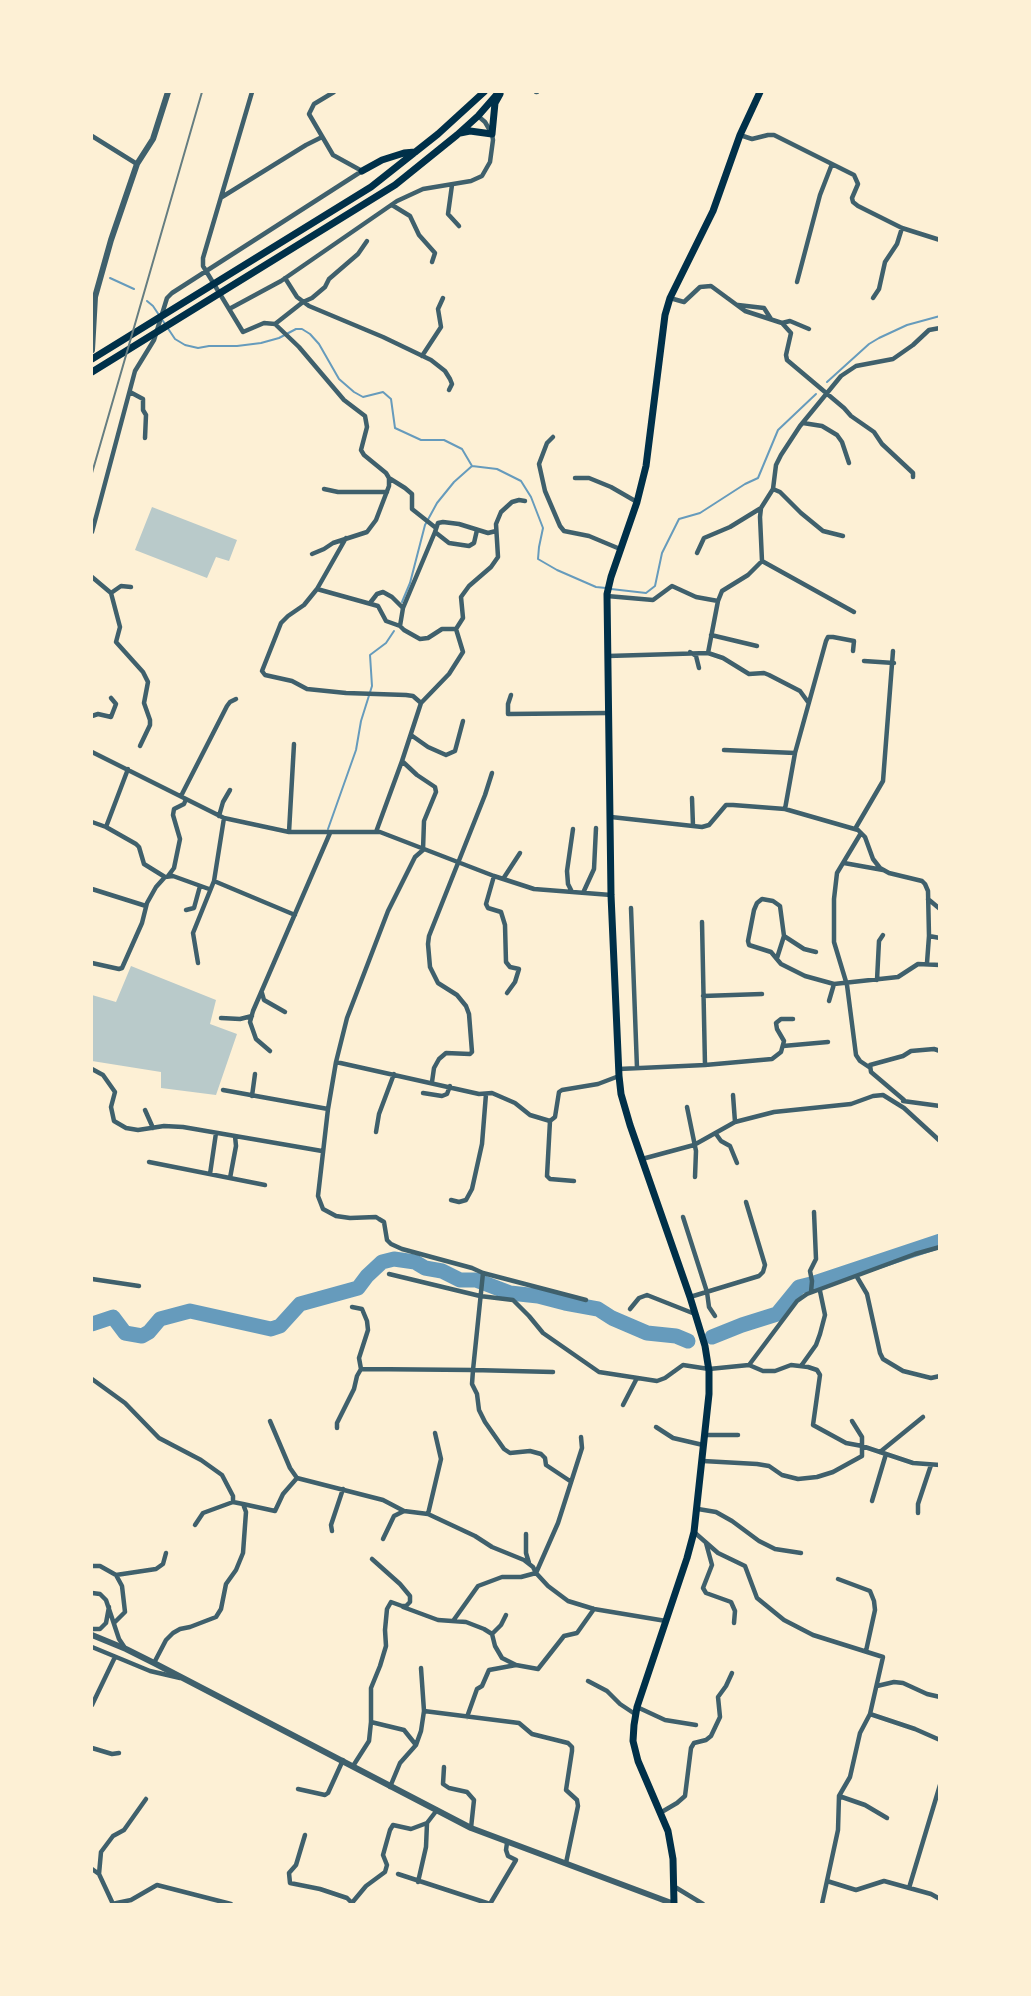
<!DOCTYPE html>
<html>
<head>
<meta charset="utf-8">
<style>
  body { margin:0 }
  #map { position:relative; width:1031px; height:1996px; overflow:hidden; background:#fdf0d5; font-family:"Asap Condensed",sans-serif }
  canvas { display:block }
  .frame { position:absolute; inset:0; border:93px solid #fdf0d5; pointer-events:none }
</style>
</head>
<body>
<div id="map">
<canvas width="1031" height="1996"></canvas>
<div class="frame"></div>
</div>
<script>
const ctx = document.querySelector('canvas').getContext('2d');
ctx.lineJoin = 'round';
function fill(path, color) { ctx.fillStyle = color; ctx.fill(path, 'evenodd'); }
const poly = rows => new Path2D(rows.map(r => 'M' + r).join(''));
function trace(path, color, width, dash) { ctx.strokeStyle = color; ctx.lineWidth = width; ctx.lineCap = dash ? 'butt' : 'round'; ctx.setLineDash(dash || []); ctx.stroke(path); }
const green = poly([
  [152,507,237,540,229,561,216,557,207,578,135,550],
  [131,966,216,1000,210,1024,237,1034,216,1095,161,1088,161,1072,92,1061,92,995,116,1002]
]);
const stream = poly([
  [110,278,134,289],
  [147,301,153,306,175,339,185,345,198,348,209,346,237,346,261,343,279,338,296,329,302,329,310,334,319,344,339,379,354,392,363,397,383,392,391,399,395,428,421,440,444,440,462,449,472,466,454,482,437,503,425,525,410,583,402,602],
  [827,382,869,344,879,338,907,325,940,316],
  [472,466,497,469,521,481,531,497,543,528,539,547,538,559,557,570,596,587,606,588],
  [611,589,646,593,655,586,662,553,679,519,700,513,745,484,758,478,778,430,816,394],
  [328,829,356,750,361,721,372,686,370,655,386,643,394,631]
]);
const river = poly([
  [92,1324,113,1317,125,1333,142,1336,149,1332,160,1319,190,1311,271,1329,280,1326,300,1304,358,1288,367,1276,382,1262,394,1259,415,1262,425,1268,442,1271,460,1280,476,1280,510,1293,538,1296,565,1303,598,1309,612,1318,647,1333,676,1336,688,1341],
  [712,1337,742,1325,777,1314,799,1287,811,1284,940,1241]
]);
const minor = poly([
  [252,92,203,258,203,266,243,332,264,323,275,324,299,347,344,400,365,416,367,427,361,450,364,455,386,473,389,478,405,488,412,494,412,509,436,528],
  [536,92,537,92],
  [740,135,752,139,768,135,774,135,854,175,858,184,852,198,853,202,858,206,902,228,940,240],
  [92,136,137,164],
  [452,185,448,214,459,226],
  [222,197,306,145,322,137],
  [392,205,410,216,419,235,435,253,432,262],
  [285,278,297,297,309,306,383,337,431,360,445,371,450,379,452,384,449,390],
  [797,282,820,195,832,164],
  [670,298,684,302,700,287,711,286,745,311,782,323,791,333,786,355,787,360,844,408,851,416,874,432,882,444,913,473,913,477],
  [873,298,879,289,885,262,897,244,902,228],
  [738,305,764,308,771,319],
  [231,308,281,281,397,201,423,189,471,181,482,176,490,162,493,140,492,134,485,122,478,116],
  [782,323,790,321,809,329],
  [275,324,303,302,312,298,325,287,329,279,358,254,367,241],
  [422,356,441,327,438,309,443,298],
  [130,392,143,399,143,410,146,415,145,438],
  [803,423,822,426,837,435,842,442,849,463],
  [553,437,547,443,539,464,545,491,560,526,564,531,589,536,620,549],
  [575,478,589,478,611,487,637,502],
  [324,489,338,492,387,492],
  [773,489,780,492,801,513,823,531,843,536],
  [477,530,474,543,469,546,449,543,435,532,438,523,443,522,459,524,488,533,496,531],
  [92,532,135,371,154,340,167,298,172,293,362,171,333,155,309,114,314,104,334,92],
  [697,553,704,538,730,527,761,508],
  [312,554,324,549,333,543,367,532,376,520,389,486,389,478],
  [762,561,854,612],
  [92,577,111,593,120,627,116,642,143,672,148,682,144,703,150,720,150,725,140,746],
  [317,589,346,538],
  [111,593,121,586,131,587],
  [607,596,653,600,672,586,696,597,718,601],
  [370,603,377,594,383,592,392,597,403,608],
  [400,626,403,608,435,532],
  [456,629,463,652,449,674,421,703,402,761,417,775,435,787,436,792,424,821,423,850,415,857,388,911,347,1018,336,1062,328,1109,318,1196,323,1209,336,1216,350,1218,376,1217,379,1219,384,1222,387,1240,391,1244,402,1249,472,1268,483,1273,586,1300],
  [711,635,757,646],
  [690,652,696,656,699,668],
  [708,653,718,601,722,591,748,575,762,561,760,517,761,508,773,489,776,465,781,455,800,426,841,376,856,366,893,359,913,345,929,330,940,328],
  [608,656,708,653,723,658,749,674,764,673,769,675,800,691,808,702],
  [864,661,894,663],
  [511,695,508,704,508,714,609,713],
  [421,703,413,696,406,695,346,693,307,689,292,681,265,675,262,671,281,623,288,616,304,605,317,589,378,606,386,621,400,626,404,630,420,639,428,638,442,629,456,629,463,618,461,597,469,586,491,567,498,557,496,524,501,512,512,502,519,500,525,501],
  [92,716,98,714,111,717,116,704,111,698],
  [411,735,428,747,446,755,455,751,463,721],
  [724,750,795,753],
  [92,752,224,818,289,832,380,832,494,876,534,889,611,895],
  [181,796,227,706,230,702,236,699],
  [692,798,693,826],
  [785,809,795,753,826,641,828,637,833,637,854,641,853,651],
  [219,816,223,802,230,790],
  [611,817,702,827,709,825,726,805,733,805,785,809,858,830,865,837,873,859,880,868,889,873,922,881,925,884,928,891,929,936,927,963],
  [92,822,106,827,136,844,139,847,144,864,165,877],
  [106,827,128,769],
  [855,829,883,781,893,651],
  [289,832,294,744],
  [376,832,402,761],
  [861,833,837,873,834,899,834,942,847,985,856,1055,860,1061,869,1067],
  [844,863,883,870],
  [168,876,174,868,180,839,173,815,174,809,184,804,186,799],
  [494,876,486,904,488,908,501,912,505,925,506,962,510,967,519,969,515,982,507,993],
  [503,879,520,853],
  [214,881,295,915],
  [92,889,146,906],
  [572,892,568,884,567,871,573,829],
  [583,893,594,869,596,828],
  [928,899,940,909],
  [631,908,637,1068],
  [186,910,194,908,200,886],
  [702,922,705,1065],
  [784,936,804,949,816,952],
  [929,936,940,938],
  [777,958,784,936,780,906,773,901,762,899,757,903,754,910,748,941,749,945,771,952,781,964,805,976,834,984,898,977,918,964,940,965],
  [92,963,119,969,122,968,142,923,147,903,156,887,165,877,173,876,209,889],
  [198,963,193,933,214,881,224,818],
  [877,980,879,941,883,935],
  [262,993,264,1000,285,1012],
  [703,996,762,994],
  [829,1001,834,984],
  [221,1018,240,1019,252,1016],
  [783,1046,828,1042],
  [270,1051,256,1039,250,1022,253,1011,330,833],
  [336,1062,479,1094,492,1093,515,1103,530,1115,550,1121,555,1117,559,1092,562,1090,598,1084,619,1076],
  [92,1069,103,1075,115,1092,111,1107,114,1121,126,1128,138,1130,164,1126,183,1127,322,1151],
  [619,1069,705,1065,772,1059,781,1052,784,1041,777,1029,776,1023,781,1019,793,1019],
  [432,1082,434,1068,439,1059,446,1053,470,1054,472,1052,469,1014,466,1006,457,995,438,983,430,967,428,944,429,936,485,795,492,773],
  [223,1090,328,1109],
  [423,1093,442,1096,447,1094,450,1086],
  [733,1095,735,1122],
  [252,1096,255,1074],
  [904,1100,871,1072,870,1065,903,1056,911,1051,934,1049,940,1051],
  [903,1101,940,1106],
  [687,1107,696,1151,695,1177],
  [145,1110,153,1128],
  [550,1121,547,1176,550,1179,574,1181],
  [376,1132,379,1114,394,1074],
  [716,1134,721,1141,730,1146,737,1163],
  [642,1159,694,1145,735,1122,774,1112,851,1104,873,1096,883,1095,904,1108,940,1141],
  [149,1162,265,1185],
  [210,1174,216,1133],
  [230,1178,236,1146,235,1136],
  [451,1200,459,1202,466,1200,472,1189,482,1144,486,1094],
  [683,1217,707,1292,709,1307,715,1316],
  [389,1274,480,1296,513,1300,529,1316,543,1333,599,1372,657,1381,665,1378,683,1365,709,1369,749,1365,797,1301,807,1294,915,1254,940,1247],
  [857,1277,867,1294,880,1353,883,1359,903,1371,931,1378,940,1376],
  [92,1279,139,1286],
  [811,1292,812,1281,810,1271,816,1259,814,1212],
  [690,1297,759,1276,763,1272,765,1265,746,1202],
  [352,1307,362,1309,367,1321,368,1330,359,1358,361,1369],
  [630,1309,639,1298,647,1295,695,1314],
  [749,1365,763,1371,775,1371,791,1365,808,1367,817,1370,820,1375,813,1425,846,1443,862,1446,913,1463,940,1465],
  [801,1366,816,1345,820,1334,825,1315,820,1291],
  [553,1372,473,1370,472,1384,477,1394,479,1410,485,1422,504,1449,510,1453,530,1451,541,1454,545,1458,546,1465,570,1481],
  [92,1379,125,1403,159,1438,201,1460,222,1475,233,1496,233,1502,203,1513,195,1525],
  [623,1405,637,1378],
  [270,1421,290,1468,297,1478,383,1500,404,1511],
  [656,1427,673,1438,703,1445],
  [337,1428,337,1423,354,1389,357,1376,361,1369,473,1370,483,1273],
  [435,1433,441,1459,428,1514,475,1536,492,1547,524,1560,533,1567,536,1573,558,1523,582,1448,581,1437],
  [705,1435,738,1435],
  [880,1452,923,1417],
  [703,1461,757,1464,769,1466,782,1475,798,1479,817,1477,833,1472,862,1456,862,1437,852,1421],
  [872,1501,886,1454],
  [243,1504,275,1511,283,1494,297,1478],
  [698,1509,716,1512,732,1521,759,1541,775,1549,801,1553],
  [918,1513,918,1504,931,1465],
  [332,1531,331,1525,343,1489],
  [694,1532,718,1553,745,1566,757,1598,784,1620,813,1635,883,1657,870,1714,860,1733,850,1777,839,1796,838,1830,822,1904],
  [526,1534,526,1553,529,1563],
  [383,1539,394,1516,404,1511,428,1514],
  [706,1543,712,1565,703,1588,706,1593,731,1602,735,1611,734,1623],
  [372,1559,400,1584,410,1596,410,1602,406,1606,402,1606,391,1602,387,1609,385,1630,386,1646,380,1666,371,1688,371,1722,404,1730,416,1745],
  [92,1566,100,1566,116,1575,122,1586,125,1612,115,1622],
  [116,1575,156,1569,163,1564,166,1553],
  [838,1579,870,1591,874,1601,875,1610,866,1651],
  [92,1593,100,1594,106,1600,119,1639,125,1648],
  [403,1607,438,1620,466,1622,484,1629,492,1634,495,1646,502,1658,516,1665,538,1669,564,1636,577,1633,594,1609],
  [453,1621,478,1586,502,1577,521,1577,536,1573,548,1586,568,1601,594,1609,666,1621],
  [92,1629,100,1629,106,1623,109,1607],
  [492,1634,501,1625,506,1615],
  [92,1647,150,1671,180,1678],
  [154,1663,166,1640,173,1633,180,1629,190,1627,216,1617,221,1609,226,1584,236,1570,243,1553,246,1512,243,1504,233,1502],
  [588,1681,607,1691,620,1704,635,1714],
  [877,1686,894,1682,903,1683,927,1694,940,1697],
  [92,1705,115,1657],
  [637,1707,665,1720,696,1725],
  [424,1711,519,1723,532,1734,568,1743,572,1747,572,1751,566,1790,577,1800,578,1806,566,1863],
  [870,1714,915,1729,940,1740],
  [467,1717,477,1689,482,1686,489,1670,516,1665],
  [92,1748,112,1754,119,1753],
  [353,1766,369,1741,371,1722],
  [444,1767,443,1784,449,1788,467,1792,474,1800,471,1828],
  [390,1787,400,1763,416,1745,421,1731,424,1711,421,1668],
  [298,1789,325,1795,328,1793,343,1760],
  [839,1796,865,1805,887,1818],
  [660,1813,677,1803,685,1796,691,1748,694,1743,706,1740,711,1736,720,1717,718,1697,726,1686,732,1673],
  [305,1835,296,1865,289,1873,290,1883,320,1889,347,1898,352,1903],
  [92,1869,99,1874],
  [398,1874,490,1904],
  [827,1881,856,1890,884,1881,931,1894,940,1899],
  [418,1882,426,1847,427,1823,437,1810],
  [675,1887,703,1904],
  [909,1888,940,1785],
  [112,1904,131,1900,157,1885,231,1904],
  [113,1904,99,1874,101,1852,113,1836,124,1830,146,1799],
  [351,1904,366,1886,385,1872,387,1865,383,1855,390,1830,393,1825,411,1829,427,1823],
  [490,1904,516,1860,508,1856,506,1850,507,1843]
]);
const tertiary = poly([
  [92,350,95,297,111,240,137,164,153,139,168,92],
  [92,1635,126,1649,154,1663,471,1828,674,1904]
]);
const secondary = poly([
  [460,133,470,131,492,134,495,103,500,94],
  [362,171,382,160,404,153,415,152],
  [92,359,371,187,438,134,484,92],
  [92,372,395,185,457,135,478,116,499,92],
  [674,1904,673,1859,668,1831,638,1761,633,1741,634,1725,637,1707,687,1558,694,1532,709,1394,709,1371,705,1346,690,1297,630,1125,621,1094,619,1076,611,895,607,594,611,577,637,502,646,466,665,315,670,298,713,211,740,135,760,92]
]);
const rail = poly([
  [92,473,202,92]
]);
fill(green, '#b9caca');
trace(stream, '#669bbc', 2);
trace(river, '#669bbc', 15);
trace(minor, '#3f606c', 4.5);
trace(tertiary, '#3f606c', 6);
trace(secondary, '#003049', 7);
trace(rail, '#657d81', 2);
</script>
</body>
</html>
